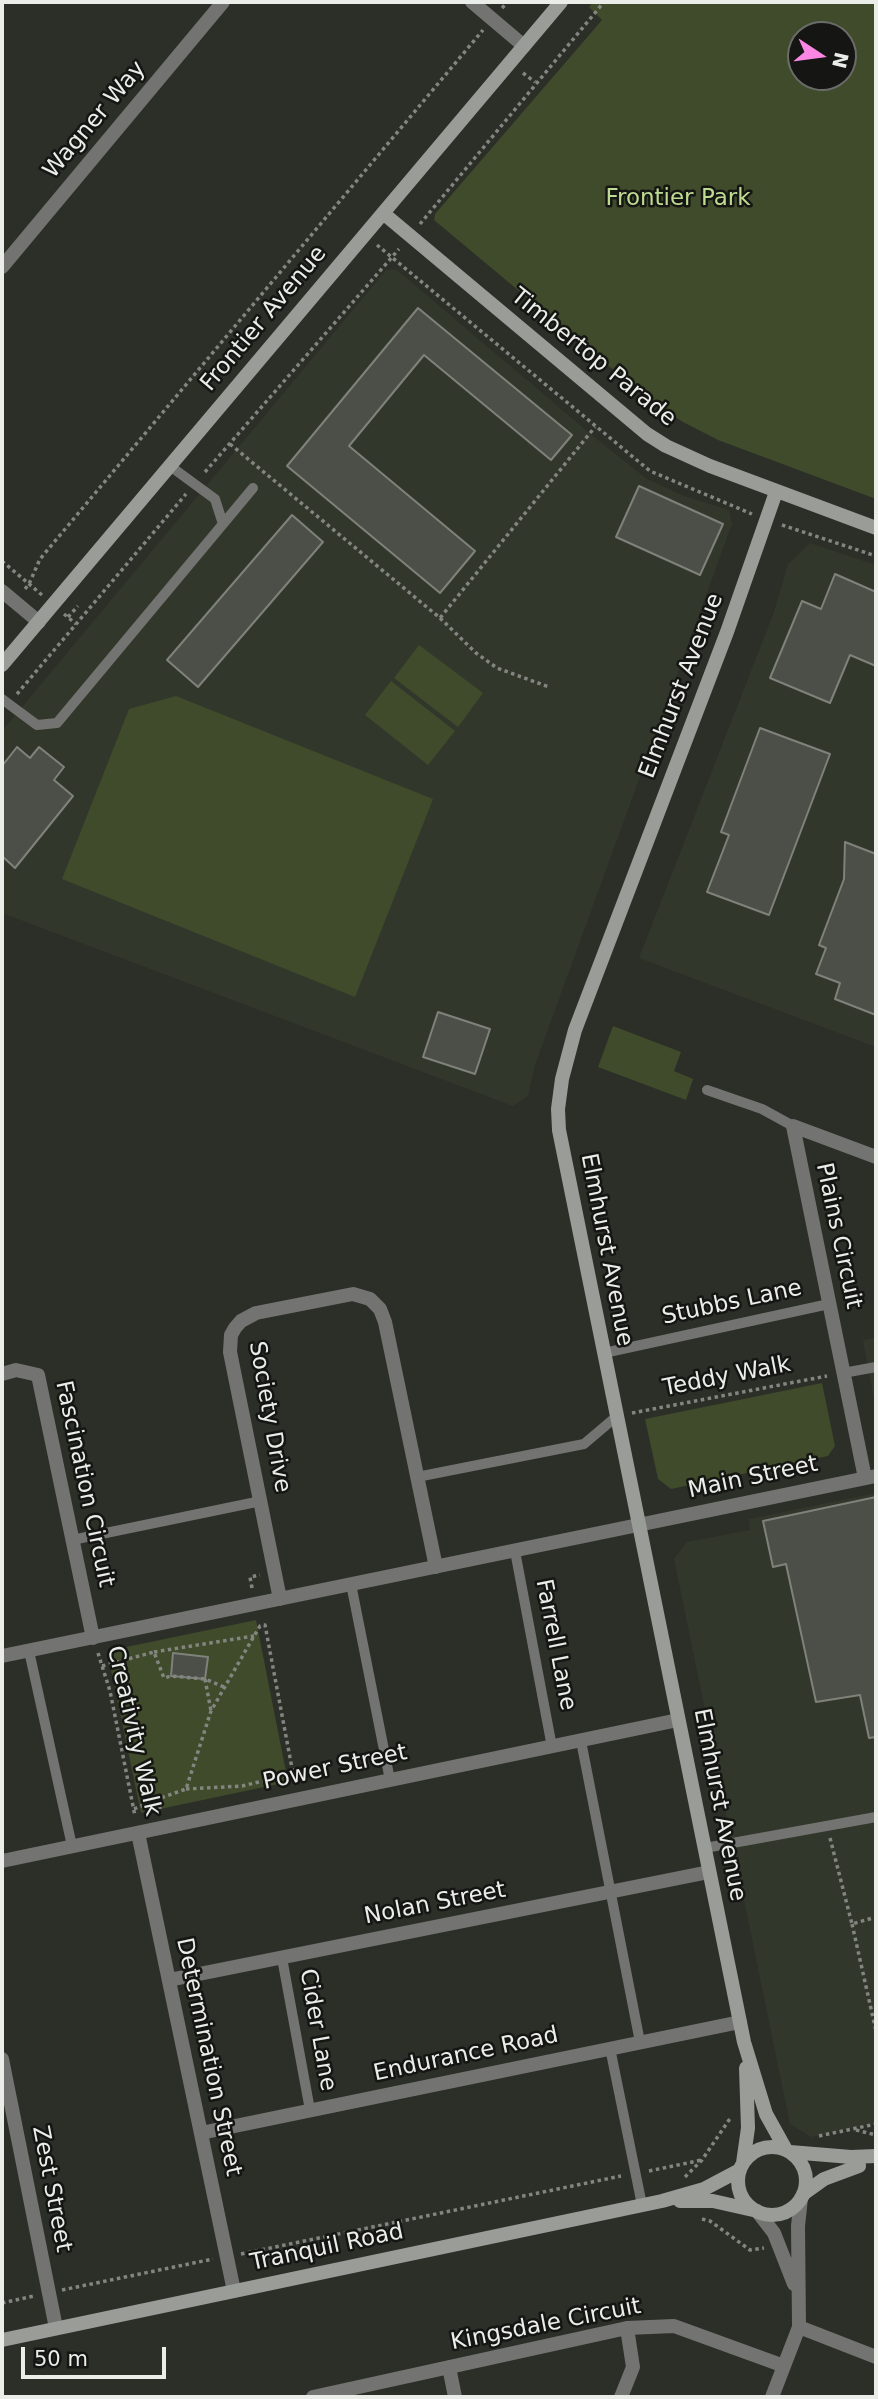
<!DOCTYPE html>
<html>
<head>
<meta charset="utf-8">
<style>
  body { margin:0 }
  #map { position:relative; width:878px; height:2399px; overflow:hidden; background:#2c2e28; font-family:"DejaVu Sans",sans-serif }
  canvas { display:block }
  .frame { position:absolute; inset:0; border:4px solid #ebede9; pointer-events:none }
  .north { position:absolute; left:787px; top:21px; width:70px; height:70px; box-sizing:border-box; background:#151613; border:2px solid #6b6c69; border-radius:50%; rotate:103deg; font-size:19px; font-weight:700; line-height:28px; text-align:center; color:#ebede9 }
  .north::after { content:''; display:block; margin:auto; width:24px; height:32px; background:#fc86e4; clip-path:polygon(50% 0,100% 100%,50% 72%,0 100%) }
  .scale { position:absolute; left:21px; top:2347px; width:145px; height:32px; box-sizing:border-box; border:4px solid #ebede9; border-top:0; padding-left:9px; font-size:21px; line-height:24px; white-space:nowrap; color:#ebede9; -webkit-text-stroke:5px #151613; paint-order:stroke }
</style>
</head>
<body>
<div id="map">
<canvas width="878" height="2399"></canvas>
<div class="frame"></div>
<div class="north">N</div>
<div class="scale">50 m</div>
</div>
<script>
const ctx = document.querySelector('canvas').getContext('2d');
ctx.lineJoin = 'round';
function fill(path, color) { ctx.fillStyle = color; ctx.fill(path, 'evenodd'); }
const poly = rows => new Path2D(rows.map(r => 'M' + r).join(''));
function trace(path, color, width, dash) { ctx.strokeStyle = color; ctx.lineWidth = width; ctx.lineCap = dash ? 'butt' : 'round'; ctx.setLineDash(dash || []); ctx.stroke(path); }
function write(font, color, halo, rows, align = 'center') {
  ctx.font = font + ' "DejaVu Sans",sans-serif'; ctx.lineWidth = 5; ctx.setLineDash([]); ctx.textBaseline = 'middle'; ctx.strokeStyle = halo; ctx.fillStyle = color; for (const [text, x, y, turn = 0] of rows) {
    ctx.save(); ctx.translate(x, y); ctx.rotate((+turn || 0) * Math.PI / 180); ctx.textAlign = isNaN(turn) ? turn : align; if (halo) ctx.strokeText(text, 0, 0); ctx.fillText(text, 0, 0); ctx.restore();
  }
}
const built = poly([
  [386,270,397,270,593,436,647,479,684,496,729,510,732,524,535,1065,528,1096,513,1106,2,913,2,731],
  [810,543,876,565,876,1047,639,958,774,612,788,564],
  [876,1338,876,1410,863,1340],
  [876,1493,876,2123,811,2137,790,2124,674,1559,687,1542,750,1530,749,1519]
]);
const green = poly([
  [593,2,876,2,876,499,718,440,683,422,653,403,434,220,435,214,602,20,589,7],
  [801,35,843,35,843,77,801,77],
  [419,645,483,693,458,727,394,678],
  [391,681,455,731,428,765,365,715],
  [176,696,433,799,355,997,62,879,129,709],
  [613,1026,681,1052,674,1071,693,1079,686,1100,598,1067],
  [822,1383,835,1446,828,1456,671,1489,658,1479,645,1419],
  [256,1620,288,1782,141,1813,107,1651]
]);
const building = poly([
  [418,308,572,435,551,460,424,355,349,446,475,551,440,593,287,466,418,308],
  [639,486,723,524,700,575,616,537,639,486],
  [292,515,323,542,198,687,167,660,292,515],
  [835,574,876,592,876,666,850,655,830,703,770,678,802,601,821,609,835,574],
  [760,728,830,754,769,915,707,892,729,835,721,832,760,728],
  [17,747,30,758,39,747,64,767,54,780,73,796,15,868,2,856,2,766,17,747],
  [845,842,876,854,876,1015,835,999,840,983,816,974,826,948,819,945,844,879,845,842],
  [438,1012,490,1029,475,1074,423,1057,438,1012],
  [876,1497,876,1737,869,1738,860,1695,816,1702,786,1564,773,1567,763,1521,876,1497],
  [173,1653,208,1657,205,1679,171,1676,173,1653]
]);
const path = poly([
  [502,8,508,2],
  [523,73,535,82],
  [420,224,604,2],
  [377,245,650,471,752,514],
  [230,444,440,618,595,427],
  [205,472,399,249],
  [782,525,876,556],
  [2,561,42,595],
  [25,589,29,584,40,559,483,30],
  [64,614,76,624],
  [68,617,78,606],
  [440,618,476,653,497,668,549,687],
  [17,694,186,494],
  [632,1413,827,1376],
  [252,1588,250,1577,260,1575],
  [154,1652,254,1636],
  [98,1653,110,1691,135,1816],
  [102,1666,154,1652,164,1678,171,1676,205,1679,224,1687],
  [205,1679,211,1711],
  [186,1789,242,1786,293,1774],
  [134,1809,158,1799],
  [160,1809,158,1799,186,1789,211,1711,254,1636,260,1626,265,1625,295,1784],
  [830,1838,852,1924,876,1917],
  [852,1924,876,2031],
  [856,2130,876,2135],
  [819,2136,876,2124],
  [649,2171,702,2160],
  [685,2177,702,2160,731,2117],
  [702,2219,710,2221,750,2250,764,2248],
  [241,2254,621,2176],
  [62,2290,213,2259],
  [2,2303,34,2296]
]);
const lane = poly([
  [223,524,253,488],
  [2,699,37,725,57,723,223,524,215,499,170,466],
  [707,1090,762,1109,793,1126],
  [604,1353,829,1304],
  [843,1373,876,1367],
  [417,1477,584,1444,617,1416],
  [72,1540,261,1501],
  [515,1551,552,1747],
  [351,1584,390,1780],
  [29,1651,72,1846],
  [581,1741,640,2042],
  [705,1848,876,1817],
  [282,1958,310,2110],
  [610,2048,642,2205]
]);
const street = poly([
  [472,2,524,46],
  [2,267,223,2],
  [2,591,39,622],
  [2,1374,16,1370,38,1375,93,1638],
  [865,1478,793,1126,876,1157],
  [280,1599,230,1352,231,1335,235,1328,241,1321,256,1313,353,1294,370,1299,380,1309,385,1322,436,1567],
  [2,1656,876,1476],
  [138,1833,234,2291],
  [2,1861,678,1720],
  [169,1980,709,1872],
  [2,2059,56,2328],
  [201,2133,740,2022],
  [757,2211,774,2233,794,2284],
  [799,2327,876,2357],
  [449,2367,455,2397],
  [313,2397,627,2328,674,2326,784,2366],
  [621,2397,633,2367,627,2328],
  [772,2397,799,2327,798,2226,801,2198]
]);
const secondary = poly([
  [383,213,647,434,666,446,710,466,876,528],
  [776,492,727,632,575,1030,562,1079,558,1109,559,1130,744,2042,766,2114,786,2150],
  [2,665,561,2],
  '738 2181a34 34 0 1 1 68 0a34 34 0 1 1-68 0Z',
  [790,2152,851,2157,876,2156],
  [743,2163,748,2128,746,2068],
  [803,2194,824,2179,859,2166],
  [680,2201,713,2201,753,2210],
  [2,2340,662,2201,704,2189,740,2170]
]);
const streetNames = [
  ["Wagner Way",95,120,-50],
  ["Frontier Avenue",264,319,-50],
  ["Timbertop Parade",593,358,39],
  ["Elmhurst Avenue",682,686,-69],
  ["Plains Circuit",838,1236,78],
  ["Elmhurst Avenue",606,1250,79],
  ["Stubbs Lane",732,1303,-12],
  ["Teddy Walk",727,1377,-11],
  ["Society Drive",269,1417,80],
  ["Main Street",753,1478,-12],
  ["Fascination Circuit",84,1484,78],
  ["Farrell Lane",555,1645,79],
  ["Creativity Walk",133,1731,77],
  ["Power Street",335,1768,-12],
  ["Elmhurst Avenue",719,1805,79],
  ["Nolan Street",435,1904,-11],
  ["Cider Lane",317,2030,80],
  ["Endurance Road",466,2055,-12],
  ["Determination Street",208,2057,78],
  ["Zest Street",51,2189,79],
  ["Tranquil Road",327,2248,-12],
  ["Kingsdale Circuit",546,2325,-11]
];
const parkNames = [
  ["Frontier Park",678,199]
];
fill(built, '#32372b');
fill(green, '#3f4b2a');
fill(building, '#4c4e48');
trace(building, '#7f817b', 2);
trace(path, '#838580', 3.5, [3.5, 3.5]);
trace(lane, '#737471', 10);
trace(street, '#737471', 14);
trace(secondary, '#9a9c98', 14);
write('23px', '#ebede9', '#151613', streetNames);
write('23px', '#bfdb91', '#151613', parkNames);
</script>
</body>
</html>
